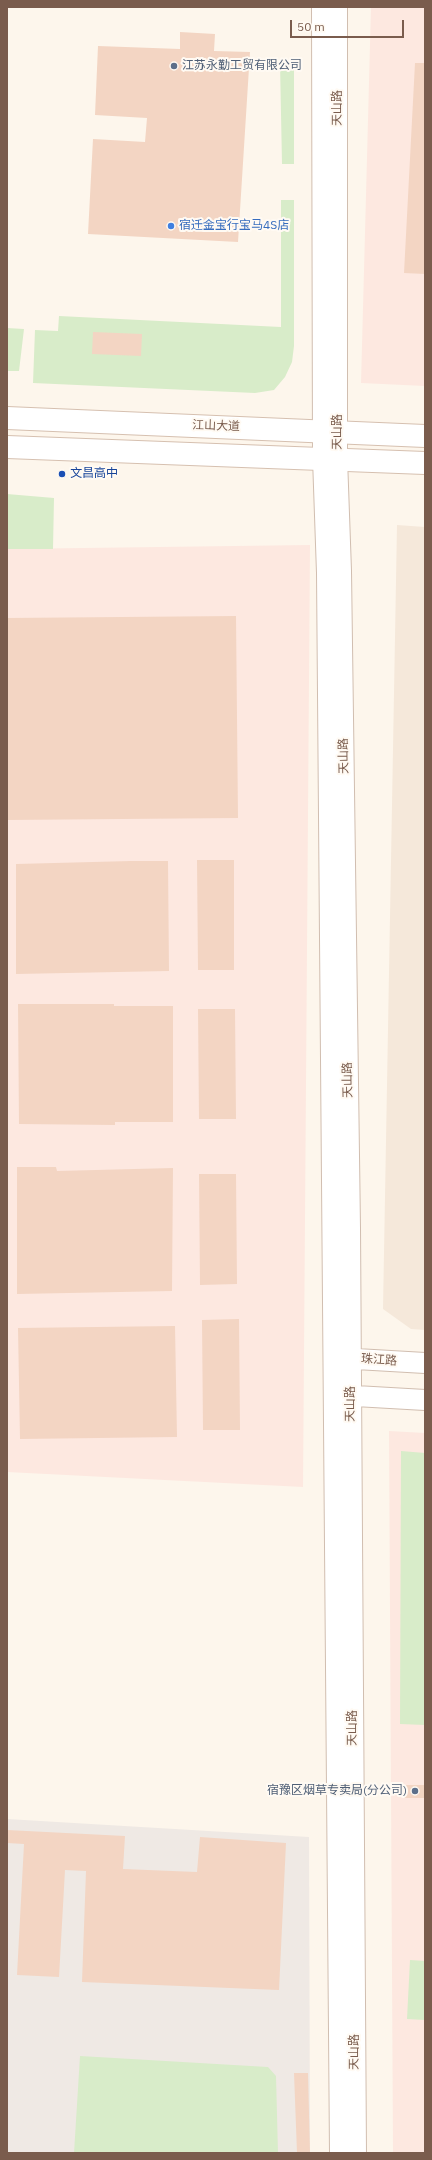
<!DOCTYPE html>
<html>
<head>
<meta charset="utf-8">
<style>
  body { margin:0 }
  #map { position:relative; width:432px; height:2160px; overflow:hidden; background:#fdf6ec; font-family:"IBM Plex Sans",sans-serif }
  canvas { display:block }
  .frame { position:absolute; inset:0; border:8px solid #7a5c4d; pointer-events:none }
  .scale { position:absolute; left:290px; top:20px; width:114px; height:18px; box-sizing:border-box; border:2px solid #7a5c4d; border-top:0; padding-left:5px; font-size:12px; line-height:14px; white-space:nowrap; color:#7a5c4d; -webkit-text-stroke:3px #fffaf3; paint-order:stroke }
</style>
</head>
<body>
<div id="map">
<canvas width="432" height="2160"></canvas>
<div class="frame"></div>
<div class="scale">50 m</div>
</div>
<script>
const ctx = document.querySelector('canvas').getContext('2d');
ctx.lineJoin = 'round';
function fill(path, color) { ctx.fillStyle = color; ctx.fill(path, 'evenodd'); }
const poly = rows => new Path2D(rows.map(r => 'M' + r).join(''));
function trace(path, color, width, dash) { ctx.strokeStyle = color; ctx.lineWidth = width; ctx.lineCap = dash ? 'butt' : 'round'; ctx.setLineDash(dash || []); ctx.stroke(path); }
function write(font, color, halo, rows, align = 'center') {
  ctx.font = font + ' "IBM Plex Sans","Noto Sans SC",sans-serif'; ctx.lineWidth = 4; ctx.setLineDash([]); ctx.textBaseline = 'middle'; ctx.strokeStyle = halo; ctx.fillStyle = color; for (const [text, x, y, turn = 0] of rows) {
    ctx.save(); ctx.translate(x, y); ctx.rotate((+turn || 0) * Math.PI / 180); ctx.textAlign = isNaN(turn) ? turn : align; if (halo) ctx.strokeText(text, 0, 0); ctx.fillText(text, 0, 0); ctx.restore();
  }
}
const residential = poly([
  [397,525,425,527,425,1330,411,1329,383,1309]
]);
const commercial = poly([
  [371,7,425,7,425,386,361,383],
  [310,545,303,1487,7,1472,7,549],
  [389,1431,425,1433,425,2153,393,2153]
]);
const industrial = poly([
  [7,1819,309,1837,310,2153,7,2153]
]);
const green = poly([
  [280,63,294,66,294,164,282,164],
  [281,200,294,200,294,346,292,362,285,377,274,390,255,393,33,383,35,330,58,331,59,316,281,327],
  [7,328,24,329,19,371,7,371],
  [7,494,54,498,53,549,7,549],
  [401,1451,425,1453,425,1725,400,1724],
  [410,1960,425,1961,425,2020,407,2019],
  [80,2056,268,2067,276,2076,278,2153,74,2153]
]);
const building = poly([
  [180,32,215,34,214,51,250,52,238,242,88,234,93,139,145,142,147,118,95,115,98,46,180,49],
  [415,63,425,63,425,274,404,273],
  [93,332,142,334,141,356,92,354],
  [236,616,238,818,7,820,7,618],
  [197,860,234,860,234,970,198,970],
  [131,861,168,861,169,971,16,974,16,864],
  [18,1004,114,1004,114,1006,173,1006,173,1122,115,1122,115,1125,19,1124],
  [198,1009,235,1009,236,1119,199,1119],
  [17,1167,56,1167,57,1171,173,1168,172,1291,17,1294],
  [199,1174,236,1174,237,1284,200,1285],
  [239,1319,240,1430,203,1430,202,1320],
  [175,1326,177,1437,20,1439,18,1328],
  [405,1785,424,1785,424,1798,404,1798,401,1790],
  [7,1830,125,1836,123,1869,197,1872,200,1837,286,1843,279,1990,82,1982,86,1871,65,1870,59,1977,17,1975,24,1844,7,1843],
  [294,2073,308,2073,310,2153,297,2153]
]);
const tertiary = poly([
  [322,7,323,458,327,573,340,2153],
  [337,7,337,458,341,571,350,1228,356,2153],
  [339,1358,425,1363],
  [338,1395,425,1400]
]);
const secondary = poly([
  [7,418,425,436],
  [7,447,425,463]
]);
const markers = [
  [174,66,4,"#5c6f8a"],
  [171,226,4,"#3f7fe0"],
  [62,474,4,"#1a4fb4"],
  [415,1791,4,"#5c6f8a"]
];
const serviceNames = [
  ["江苏永勤工贸有限公司",182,66],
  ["宿豫区烟草专卖局(分公司)",407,1791,"right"]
];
const streetNames = [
  ["天山路",338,108,-90],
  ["江山大道",216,426,2],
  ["天山路",338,432,-90],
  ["天山路",344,756,-91],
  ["天山路",348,1080,-91],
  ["珠江路",379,1360,4],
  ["天山路",351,1404,-90],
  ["天山路",353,1728,-90],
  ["天山路",355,2052,-90]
];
const shopNames = [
  ["宿迁金宝行宝马4S店",179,226]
];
const transitNames = [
  ["文昌高中",70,474]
];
fill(residential, '#f5e8da');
fill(commercial, '#fde8e0');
fill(industrial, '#efe9e4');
fill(green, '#d8ecc9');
fill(building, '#f3d5c3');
trace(tertiary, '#d1beb0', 22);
trace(secondary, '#d6c0b0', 24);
trace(tertiary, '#fff', 20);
trace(secondary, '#fff', 22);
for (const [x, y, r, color] of markers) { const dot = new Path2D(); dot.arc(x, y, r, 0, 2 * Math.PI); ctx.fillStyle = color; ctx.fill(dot); trace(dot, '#fffaf3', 1.5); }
write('12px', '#4e5e75', '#fffaf3', serviceNames, 'left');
write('12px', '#7a5c4d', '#fffaf3', streetNames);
write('12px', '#366cbe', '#fffaf3', shopNames, 'left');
write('12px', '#164399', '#fffaf3', transitNames, 'left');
</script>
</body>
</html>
